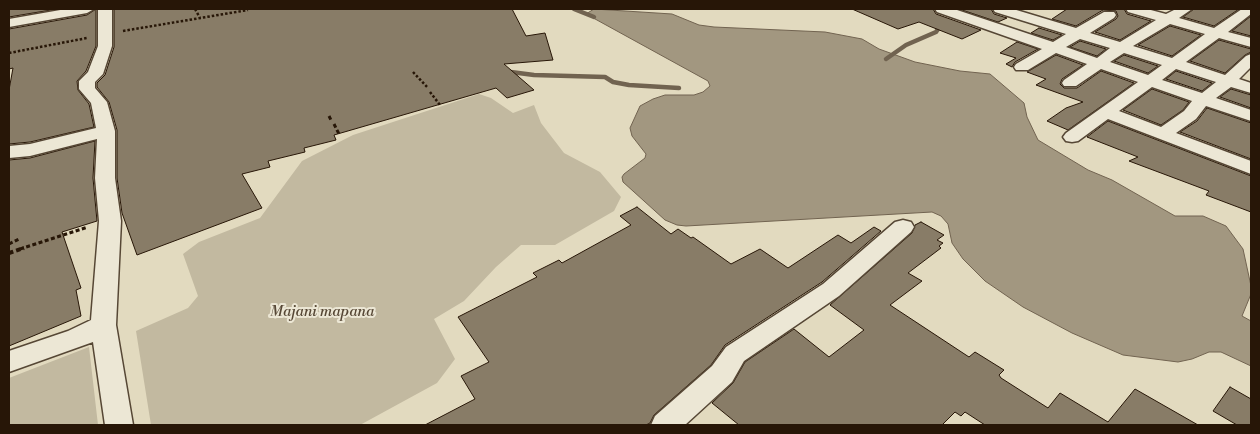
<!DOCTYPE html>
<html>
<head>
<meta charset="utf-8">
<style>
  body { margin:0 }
  #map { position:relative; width:1260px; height:434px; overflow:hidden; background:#e2dabf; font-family:"Libre Bodoni",serif }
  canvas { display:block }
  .frame { position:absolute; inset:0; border:10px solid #271607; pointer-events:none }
</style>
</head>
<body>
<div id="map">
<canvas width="1260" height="434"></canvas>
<div class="frame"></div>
</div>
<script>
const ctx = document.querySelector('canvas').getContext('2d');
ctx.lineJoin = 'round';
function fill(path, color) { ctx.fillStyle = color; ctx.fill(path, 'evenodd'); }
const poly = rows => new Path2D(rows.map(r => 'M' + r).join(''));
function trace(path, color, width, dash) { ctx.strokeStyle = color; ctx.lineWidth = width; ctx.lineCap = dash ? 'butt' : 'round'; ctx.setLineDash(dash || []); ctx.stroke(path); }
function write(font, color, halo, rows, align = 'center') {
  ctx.font = font + ' "Libre Bodoni",serif'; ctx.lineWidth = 4; ctx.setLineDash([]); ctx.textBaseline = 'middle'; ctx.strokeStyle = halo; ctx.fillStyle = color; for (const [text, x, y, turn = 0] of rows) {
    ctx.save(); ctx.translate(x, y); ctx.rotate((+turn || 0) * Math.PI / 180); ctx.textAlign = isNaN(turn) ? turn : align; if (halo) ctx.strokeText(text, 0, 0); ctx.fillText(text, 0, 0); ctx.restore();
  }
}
const green = poly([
  [479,94,491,98,513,113,534,105,541,123,564,153,600,172,621,197,614,211,555,245,521,245,496,267,464,301,434,319,455,359,437,383,360,425,151,425,136,331,188,308,198,296,183,254,199,242,260,218,302,161,353,135],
  [89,347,98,425,9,425,9,378]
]);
const water = poly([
  [594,9,672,14,699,25,714,27,825,32,862,39,879,49,915,62,960,71,990,74,1024,103,1027,117,1038,140,1088,170,1112,180,1175,216,1203,216,1226,226,1243,249,1251,286,1251,294,1242,316,1251,321,1251,366,1221,352,1209,352,1192,359,1178,362,1123,355,1072,333,1023,307,985,281,963,259,952,243,948,224,941,216,932,212,686,226,677,225,665,220,623,182,622,177,624,174,645,158,646,154,632,136,630,128,640,106,653,99,665,95,694,95,703,92,710,86,708,81,586,14,594,9]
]);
const stream = poly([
  [574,9,594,17],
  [886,59,906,45,936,32,940,26,939,22],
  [503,71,534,75,605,77,613,82,629,85,679,88]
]);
const building = poly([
  [9,9,57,9,9,17,9,9],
  [96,9,96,46,86,71,77,81,78,90,89,104,94,127,30,142,9,144,9,90,13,68,9,69,9,29,87,15,96,9],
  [114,9,512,9,526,36,545,33,553,60,504,64,534,90,507,98,496,88,334,135,336,140,304,148,305,152,268,161,270,167,242,174,262,208,137,255,122,213,117,178,117,130,109,102,97,87,97,83,105,75,114,47,114,9],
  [852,9,933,9,936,14,981,30,962,39,919,22,898,29,852,9],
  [959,9,991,9,994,14,1007,18,998,22,959,9],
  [1067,9,1124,9,1127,14,1151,21,1120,40,1095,32,1116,19,1118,16,1116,11,1103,10,1076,26,1052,19,1067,9],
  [1194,9,1239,9,1214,26,1183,17,1194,9],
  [1251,16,1251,36,1232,31,1251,16],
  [1170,26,1201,35,1172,56,1138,45,1170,26],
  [1039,28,1062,35,1053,40,1031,33,1039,28],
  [1219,40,1251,49,1251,52,1245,55,1225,73,1190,61,1219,40],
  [1080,41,1106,49,1097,56,1070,47,1080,41],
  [1017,42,1038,49,1015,62,1012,67,1006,64,1016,58,1000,53,1017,42],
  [1056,55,1083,65,1062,79,1060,84,1064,88,1077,88,1101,71,1134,83,1068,130,1047,121,1066,108,1083,102,1036,85,1046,79,1027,72,1056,55],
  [1124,55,1158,66,1148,73,1114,61,1124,55],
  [1176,71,1212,83,1202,91,1166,79,1176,71],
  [1152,89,1189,102,1183,110,1161,125,1123,110,1152,89],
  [1231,89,1251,95,1251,108,1220,97,1231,89],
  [1207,108,1251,123,1251,159,1180,132,1197,121,1207,108],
  [1108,121,1251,176,1251,212,1206,195,1209,191,1129,161,1138,157,1087,137,1108,121],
  [95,141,93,178,97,221,62,232,81,288,76,290,81,316,9,346,9,160,30,158,95,141],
  [637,207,671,234,678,229,691,238,693,237,731,264,760,249,788,268,838,235,851,243,874,227,881,231,822,282,725,345,711,365,654,415,650,423,646,425,425,425,475,399,461,376,489,362,458,317,537,277,533,273,559,260,562,263,631,225,620,216,637,207],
  [921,222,944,235,937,240,943,243,939,246,941,248,908,273,922,281,890,305,969,357,975,352,1004,370,999,375,1001,378,1048,408,1060,393,1108,422,1135,389,1198,425,985,425,965,412,961,416,955,412,942,425,739,425,712,403,733,383,745,362,794,329,829,357,864,330,830,305,912,233,915,225,921,222],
  [1230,387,1251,399,1251,425,1237,425,1213,411,1230,387]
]);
const pathFar2 = poly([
  [195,9,200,18],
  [123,31,248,10],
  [9,53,87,38],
  [413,72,428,88],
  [430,92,440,105]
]);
const pathFar1 = poly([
  [329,116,331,120],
  [334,124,339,134],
  [9,244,19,239],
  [20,249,88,227]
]);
const path = poly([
  [9,253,24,248]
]);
const minor = poly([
  [66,9,94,9,87,13,9,27,9,19,66,9],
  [98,9,112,9,112,46,103,74,95,82,95,88,107,102,115,131,115,178,121,221,116,325,133,425,105,425,93,342,9,372,9,351,68,331,91,320,99,221,95,178,97,139,30,156,9,158,9,146,30,144,96,128,91,103,79,89,79,81,88,72,98,46,98,9],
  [935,9,954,9,1053,42,1066,34,995,12,993,9,1013,9,1076,28,1104,12,1114,12,1116,15,1114,18,1090,33,1120,42,1156,20,1128,12,1126,9,1147,9,1166,14,1176,9,1192,9,1179,18,1214,28,1242,9,1251,9,1251,14,1228,32,1251,38,1251,47,1219,38,1186,62,1225,75,1246,56,1251,54,1251,67,1239,79,1251,83,1251,93,1231,87,1216,98,1251,110,1251,121,1206,106,1196,119,1176,133,1251,161,1251,174,1108,119,1078,141,1072,142,1066,141,1063,137,1066,133,1138,82,1101,69,1076,86,1064,86,1062,83,1064,80,1087,64,1056,53,1028,70,1016,70,1014,67,1016,64,1042,49,937,12,935,9],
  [1170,24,1205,34,1172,58,1133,46,1170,24],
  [1080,39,1110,48,1097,58,1066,47,1080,39],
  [1124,53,1162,65,1148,75,1110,62,1124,53],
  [1176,69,1216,82,1202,93,1162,80,1176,69],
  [1152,87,1192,101,1184,111,1161,127,1119,111,1152,87],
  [903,220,911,222,914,227,911,232,839,296,744,361,732,382,685,425,651,425,655,416,712,366,726,347,823,284,895,222,903,220]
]);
const parkNames = [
  ["Majani mapana",322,312]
];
fill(green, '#c2b9a0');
fill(water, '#a29780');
trace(water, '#716350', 1);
trace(stream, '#716350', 4.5);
fill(building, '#887c67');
trace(building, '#271607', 1);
trace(minor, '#564735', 3);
trace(pathFar2, '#271607', 2.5, [2.5, 2]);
trace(pathFar1, '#271607', 3, [4, 2.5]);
trace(path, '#271607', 4, [4.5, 3]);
fill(minor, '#ece7d5');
write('italic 15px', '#564735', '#ece7d5', parkNames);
</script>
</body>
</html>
